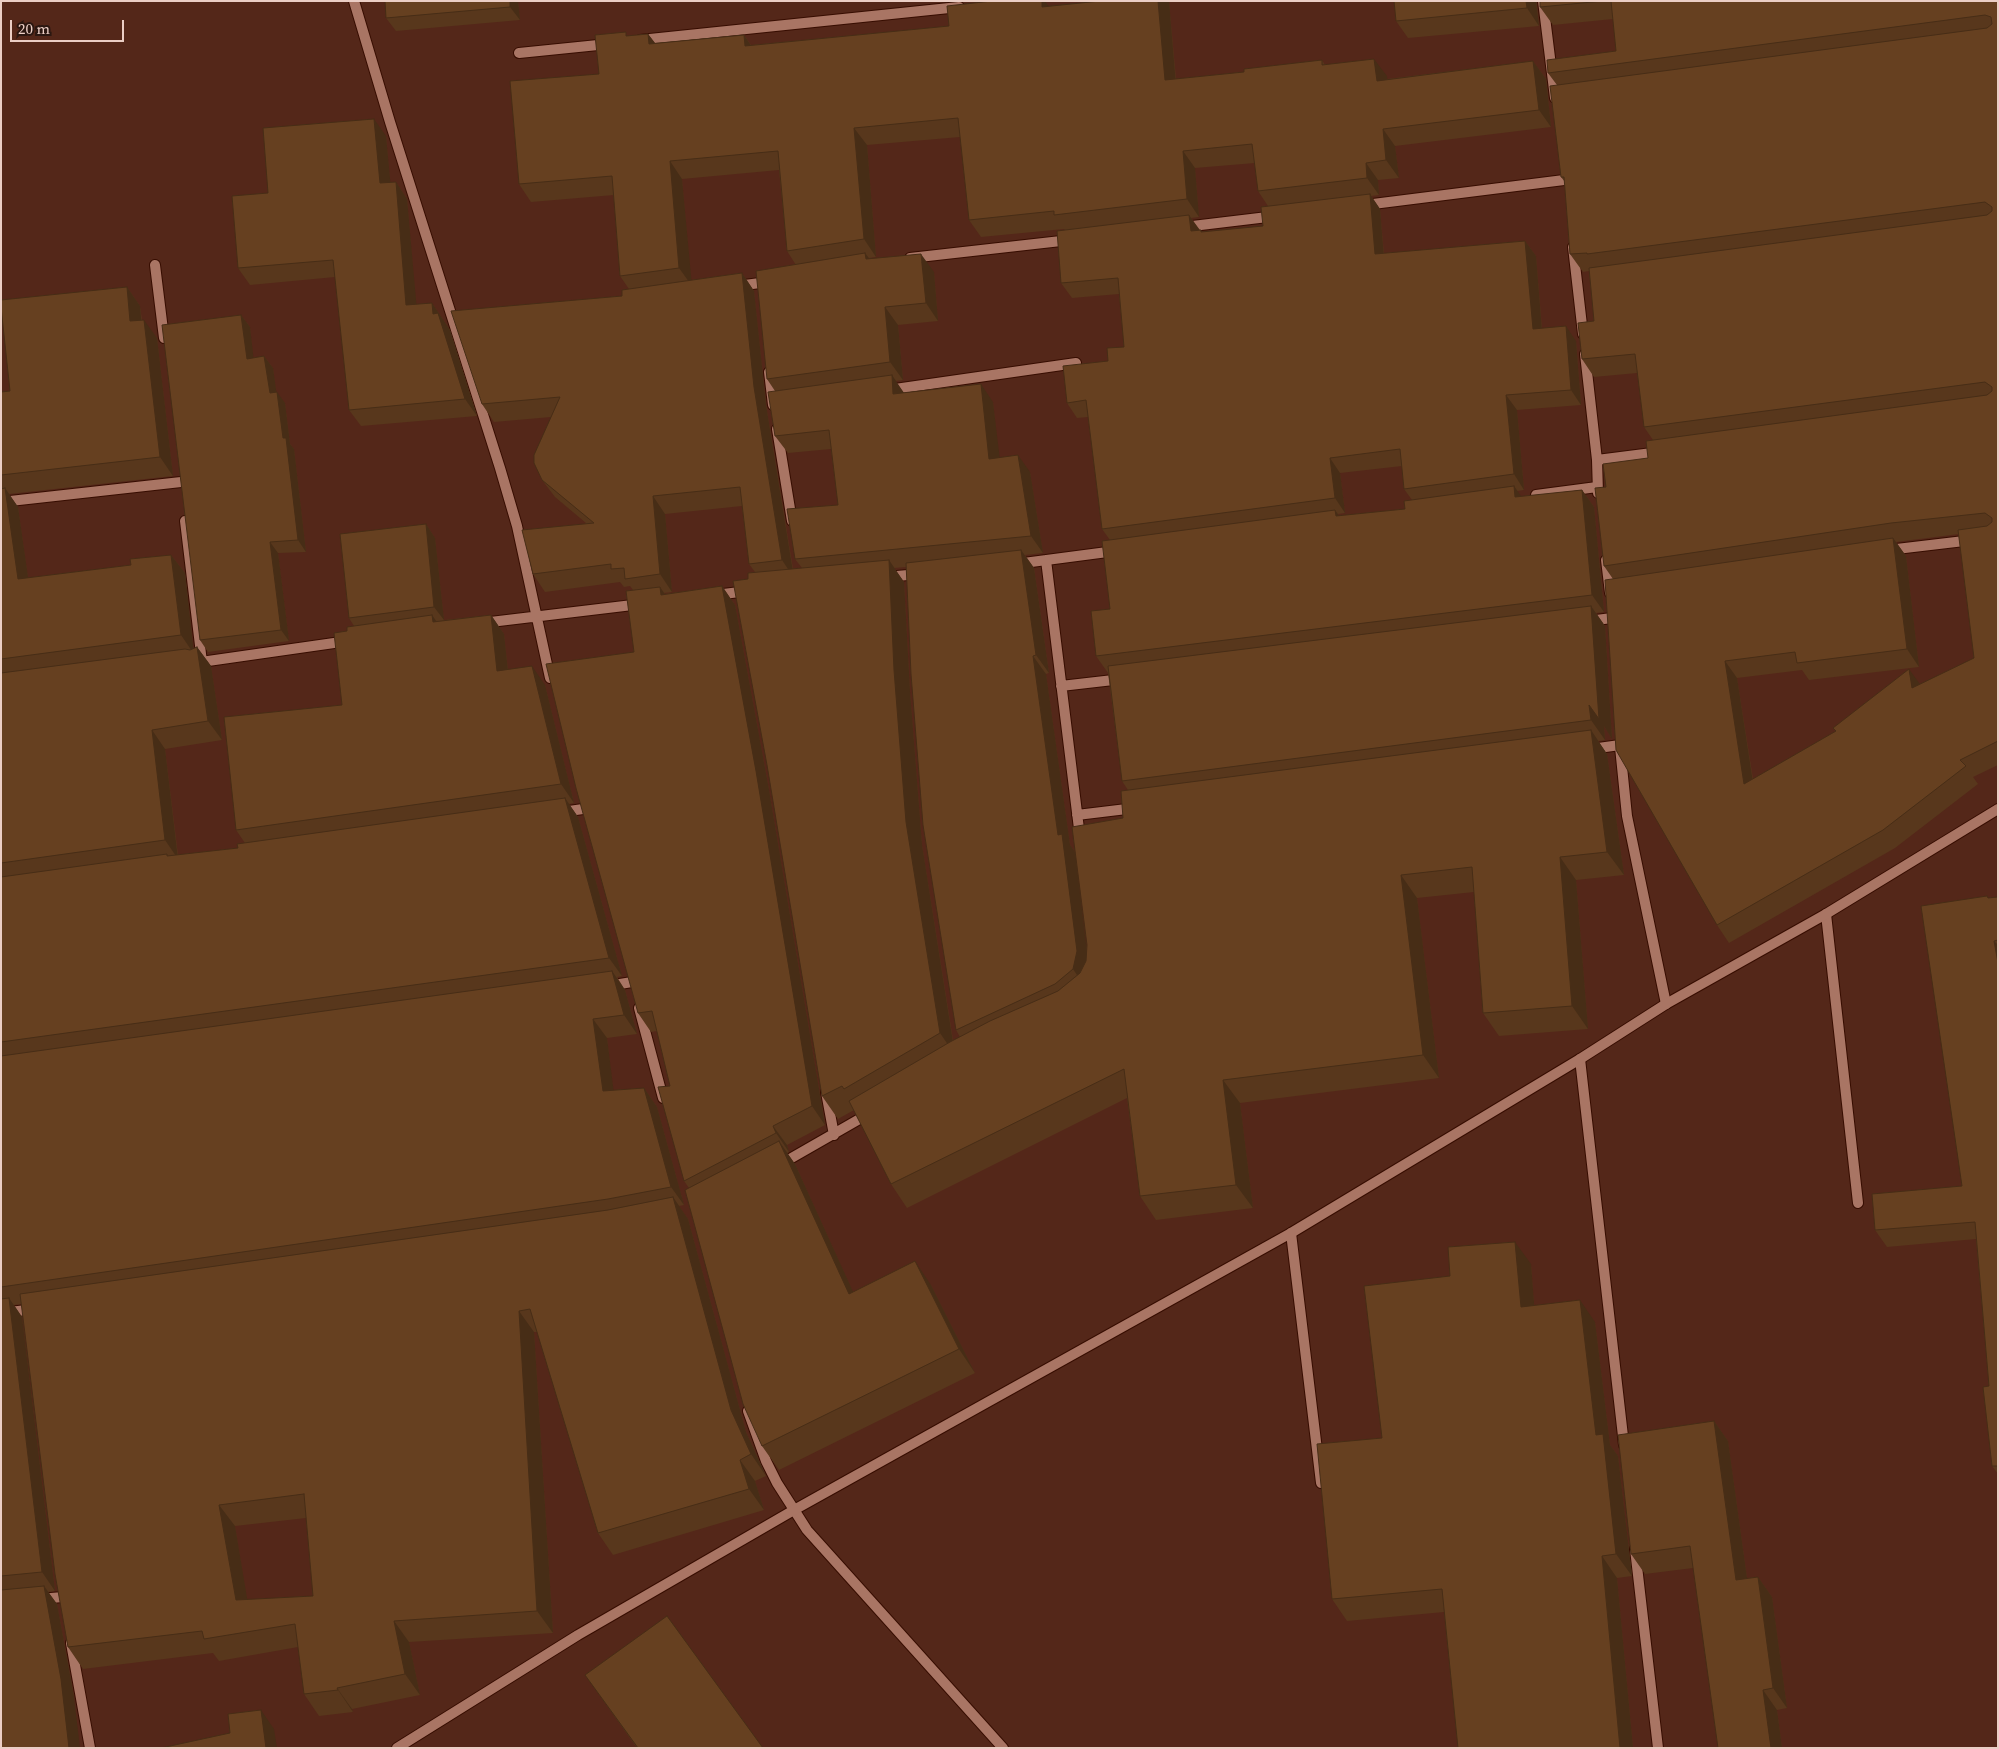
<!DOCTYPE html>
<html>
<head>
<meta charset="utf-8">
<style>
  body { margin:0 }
  #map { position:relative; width:1999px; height:1749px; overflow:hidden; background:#542719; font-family:"Source Serif 4",serif }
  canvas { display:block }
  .frame { position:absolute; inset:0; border:2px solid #ebcec5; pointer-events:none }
  .scale { position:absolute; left:10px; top:20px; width:114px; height:22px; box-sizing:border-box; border:2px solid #ebcec5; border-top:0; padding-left:6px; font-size:15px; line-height:18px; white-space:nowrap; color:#ebcec5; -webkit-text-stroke:4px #2b1711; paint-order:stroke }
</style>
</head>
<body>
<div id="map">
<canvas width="1999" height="1749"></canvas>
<div class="frame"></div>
<div class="scale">20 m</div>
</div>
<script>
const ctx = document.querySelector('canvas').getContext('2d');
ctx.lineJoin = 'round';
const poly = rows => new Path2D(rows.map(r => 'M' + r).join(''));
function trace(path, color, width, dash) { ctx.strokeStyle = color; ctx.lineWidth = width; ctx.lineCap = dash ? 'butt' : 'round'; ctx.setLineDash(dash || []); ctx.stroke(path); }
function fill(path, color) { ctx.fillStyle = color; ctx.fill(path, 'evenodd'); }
const service = poly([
  [1580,1059,1624,1445],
  [1291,1233,1321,1483],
  [1635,1549,1658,1748]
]);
const minor = poly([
  [354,1,390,122,500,468,517,526,550,678],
  [1543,1,1555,98],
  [640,40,959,7],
  [519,53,608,44],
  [1365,205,1564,180],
  [1184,227,1276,216],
  [1573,247,1583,334],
  [910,258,1070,240],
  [155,265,164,338],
  [737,286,760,283],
  [1585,354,1597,460,1598,493],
  [769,372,773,405],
  [888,390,1076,363],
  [777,429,792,521],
  [1597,460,1660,452],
  [1536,495,1597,487],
  [1,502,181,482],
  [185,521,202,662],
  [1888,550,1998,537],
  [1046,560,1080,837],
  [1606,560,1610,593],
  [1016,564,1115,551],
  [886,577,919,574],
  [715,595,748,591],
  [1588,621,1612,618],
  [482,623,641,604],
  [194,663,348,641],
  [1061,686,1122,679],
  [1620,747,1627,816,1666,1004],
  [1591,749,1620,745],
  [562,812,583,809],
  [1077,815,1135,808],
  [1826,914,1858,1203],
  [608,986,632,982],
  [639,1008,663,1098],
  [826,1092,834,1135],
  [781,1164,870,1113],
  [1,1313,35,1309],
  [748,1411,766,1461,777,1483,807,1530,1003,1748],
  [39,1599,63,1597],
  [71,1643,90,1748]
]);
const tertiary = poly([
  [397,1748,578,1635,794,1510,1291,1233,1580,1059,1666,1004,1826,914,1998,809]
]);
const wall = poly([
  [518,1,520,20,396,31,386,18],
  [1100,1,1169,1,1176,79,1244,72,1322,60,1325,65,1387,76,1387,79,1533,61,1546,79,1551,127,1395,146,1399,178,1378,180,1379,195,1371,196,1380,209,1384,254,1525,241,1536,256,1542,328,1576,341,1581,405,1517,410,1524,490,1517,491,1521,497,1582,490,1594,507,1604,612,1596,613,1605,626,1612,739,1604,726,1605,740,1598,741,1607,754,1624,875,1576,880,1588,1029,1499,1036,1483,1013,1474,892,1417,898,1439,1078,1240,1103,1253,1208,1156,1220,1140,1196,1127,1098,907,1208,891,1184,854,1110,838,1119,822,1096,748,579,755,572,749,564,742,506,665,514,672,592,664,593,665,594,722,586,735,605,769,790,825,1125,787,1145,789,1152,787,1153,795,1164,853,1292,931,1285,975,1373,779,1470,762,1446,689,1188,684,1181,670,1086,657,1031,651,1032,638,1013,633,590,630,586,624,587,620,582,545,592,533,574,586,523,555,497,542,480,551,417,494,422,482,404,622,296,629,289,620,276,614,195,531,202,519,184,628,36,648,34,655,43,744,35,751,45,949,26,1048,6],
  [960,137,969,220,981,237,1064,229,1065,230,1061,283,1072,298,1119,294,1124,347,1067,403,1077,418,1088,417,1102,529,1110,540,1110,609,1096,656,1108,673,1122,781,1128,790,1123,818,1086,948,1075,852,1070,845,1046,674,1049,673,1034,568,1025,555,1043,553,1030,472,999,458,993,402,904,393,895,381,903,380,898,325,938,321,934,272,870,259,869,258,876,257,867,145],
  [1255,163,1258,191,1268,206,1263,226,1203,232,1200,230,1191,218,1199,217,1195,168],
  [779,170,787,251,796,265,767,379,775,391,775,436,788,453,831,449,838,505,795,559,802,568,793,569,766,405,754,291,742,273,691,280,682,179],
  [1402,466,1404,489,1412,500,1405,509,1339,516,1338,514,1345,513,1340,473],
  [906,567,956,1030,960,1037,953,1040,922,845,910,692,904,582,894,568],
  [1394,1,1536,1,1539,26,1408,38,1396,21],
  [1540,1,1998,1,1998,765,1973,777,1978,784,1895,848,1729,943,1717,925,1613,579,1604,566,1606,487,1648,458,1653,440,1644,427,1637,373,1594,377,1582,359,1594,321,1589,271,1583,272,1570,254,1565,182,1561,177,1557,85,1548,73,1616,51,1613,19,1553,25,1540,7],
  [1959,534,1974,658,1920,684,1753,779,1737,678,1802,670,1809,680,1919,667,1906,556,1896,542],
  [386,136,390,182,396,182,407,199,416,305,432,303,450,330,477,416,361,426,349,410,335,277,250,285,238,268,268,193],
  [127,287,140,306,142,320,157,338,173,476,9,494,18,507,28,578,131,565,171,555,185,573,193,649,197,647,211,666,222,740,165,749,178,855,238,848,245,843,236,830,342,705,347,631,354,626,349,618,426,524,435,538,444,620,491,615,504,634,508,670,545,685,574,803,569,804,578,817,622,976,617,977,625,990,637,1034,607,1038,613,1090,644,1088,657,1107,684,1205,679,1206,688,1219,746,1432,766,1476,755,1481,764,1510,613,1555,598,1533,537,1332,534,1332,553,1633,409,1642,420,1695,352,1709,353,1712,319,1716,304,1694,298,1647,219,1661,213,1653,83,1669,68,1647,22,1304,14,1305,22,1317,55,1591,48,1592,57,1604,74,1697,1,1748,1,392,10,391],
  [306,1518,313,1596,247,1600,235,1526],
  [241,315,250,327,253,358,264,356,273,368,276,392,285,403,290,444,294,449,306,552,278,553,289,641,208,652,200,640],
  [1998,897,1998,1474,1992,1466,1989,1386,1976,1239,1887,1247,1875,1230,1962,1186,1989,898],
  [1531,1264,1534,1305,1595,1322,1610,1445,1618,1456,1632,1576,1617,1578,1633,1748,1458,1748,1444,1612,1347,1621,1332,1599,1382,1438,1450,1276],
  [1714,1421,1728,1441,1747,1578,1758,1577,1772,1597,1787,1708,1777,1710,1782,1748,1693,1568,1645,1574,1631,1554],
  [585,1675,763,1748,637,1748]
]);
const shadedWall = poly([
  [510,1,518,1,520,20,510,7],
  [1042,1,1045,1,1054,14,1042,7],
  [1158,1,1169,1,1177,97,1165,80],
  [1526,1,1536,1,1539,26,1527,8],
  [648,34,661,51,649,44],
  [744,35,756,53,745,46],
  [1374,59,1387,76,1389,98,1377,81],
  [1533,61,1546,79,1551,127,1539,110],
  [374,119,386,136,392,200,380,183],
  [854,128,867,145,876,257,864,239],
  [1383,129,1395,146,1399,178,1386,160],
  [1183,151,1195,168,1199,217,1187,199],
  [670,161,682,179,692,286,679,268],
  [1366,163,1378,180,1379,195,1367,178],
  [396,182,407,199,418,322,406,305],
  [1370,194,1380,209,1385,270,1375,254],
  [1189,215,1200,231,1191,231],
  [1525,241,1536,256,1543,344,1533,329],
  [865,253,878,270,866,259],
  [921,254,934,272,938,321,926,303],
  [742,273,754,291,766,405,794,578,782,560,754,387],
  [127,287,140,306,143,340,130,321],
  [432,303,450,330,477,416,465,399,433,314],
  [885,307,898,325,903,380,890,362],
  [241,315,250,327,255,371,247,359],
  [144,320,157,338,173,476,160,457],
  [1566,326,1576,341,1581,405,1571,390],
  [264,356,273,368,278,404,270,393],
  [892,375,904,393,893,394],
  [981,384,993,402,1002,477,989,459],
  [277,392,285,403,290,444,294,449,306,552,298,540,283,438],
  [1506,395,1517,410,1524,490,1514,474],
  [1018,455,1030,472,1043,553,1031,536],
  [1330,458,1340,473,1345,513,1335,498],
  [1514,486,1526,503,1515,497],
  [5,488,18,507,31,598,18,579],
  [1582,490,1594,507,1604,612,1592,595],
  [653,496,665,514,672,592,660,574],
  [1335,510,1347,527,1336,516],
  [426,524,435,538,444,620,434,607],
  [1893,538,1906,556,1919,667,1907,649],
  [270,542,278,553,289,641,281,630],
  [1021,550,1034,568,1049,673,1036,655],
  [171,555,185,573,194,654,181,635],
  [889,560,904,582,910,692,922,845,955,1055,940,1033,906,822,894,670],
  [722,586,735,605,769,790,825,1125,812,1106],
  [660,587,673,606,661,595],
  [1591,606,1605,626,1612,739,1604,726,1605,740,1591,720,1589,705],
  [432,615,445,634,433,622],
  [491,615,504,634,510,690,497,671],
  [197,647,211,666,222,740,208,721],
  [1033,656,1046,674,1070,845,1075,852,1089,969,1085,987,1073,969,1058,835],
  [1725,661,1737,678,1756,802,1744,784],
  [532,666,545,685,574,803,561,784],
  [1909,669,1922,687,1912,688],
  [152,730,165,749,178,859,165,840],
  [1591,730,1607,754,1624,875,1607,852],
  [565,798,578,817,622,976,609,958],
  [1560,857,1576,880,1588,1029,1572,1006],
  [1401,875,1417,898,1439,1078,1423,1055],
  [1994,941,1998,945,1998,963],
  [612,971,625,990,637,1034,624,1015],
  [593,1019,607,1038,616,1110,603,1091],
  [1223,1080,1240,1103,1253,1208,1236,1185],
  [644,1088,657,1107,684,1205,671,1187],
  [773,1126,787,1145,789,1152,776,1133],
  [779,1141,795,1164,865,1318,849,1294],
  [673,1197,688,1219,746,1432,766,1476,751,1454,731,1410],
  [1515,1242,1531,1264,1536,1329,1521,1307],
  [915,1261,931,1285,975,1373,959,1349],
  [9,1298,22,1317,55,1591,42,1572],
  [1580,1300,1595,1322,1610,1445,1618,1456,1632,1576,1616,1554,1596,1435],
  [519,1311,534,1332,553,1633,537,1611],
  [1714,1421,1728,1441,1750,1600,1736,1580],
  [740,1460,755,1481,764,1510,749,1489],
  [219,1505,235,1526,251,1622,236,1600],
  [1602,1556,1617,1578,1633,1748,1620,1748],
  [1758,1577,1772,1597,1787,1708,1773,1688],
  [44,1586,57,1604,74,1697,80,1748,69,1748],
  [394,1621,409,1642,420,1695,405,1674],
  [337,1688,352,1709,353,1712,338,1690],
  [1763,1690,1777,1710,1782,1748,1771,1748],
  [261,1710,274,1729,277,1748,266,1748]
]);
const building = poly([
  [385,1,510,1,510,7,386,18,385,1],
  [992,1,1042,1,1042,7,1100,1,1158,1,1165,80,1244,72,1244,69,1322,60,1322,65,1374,59,1377,81,1533,61,1539,110,1383,129,1386,160,1366,163,1367,178,1258,191,1252,144,1183,151,1187,199,1054,215,1054,211,969,220,958,118,854,128,864,239,787,251,778,151,670,161,679,268,620,276,612,176,519,184,510,81,599,74,595,35,626,32,626,36,648,34,649,44,744,35,745,46,949,26,947,6,992,1],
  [1394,1,1526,1,1527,8,1396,21,1394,1],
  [1540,1,1603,1,1540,7,1540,1],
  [1611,1,1998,1,1998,741,1960,760,1966,766,1883,830,1717,925,1616,750,1605,580,1893,538,1907,649,1797,663,1795,652,1725,661,1744,784,1836,731,1833,728,1909,669,1912,688,1974,658,1958,530,1987,526,1992,522,1992,518,1985,513,1891,523,1604,566,1595,488,1606,487,1603,464,1648,458,1646,441,1987,395,1992,391,1992,387,1985,382,1644,427,1635,354,1582,359,1578,323,1594,321,1589,268,1987,215,1992,211,1992,207,1985,202,1587,254,1587,253,1570,254,1564,177,1561,177,1550,86,1987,28,1992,24,1991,17,1985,15,1548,73,1547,60,1616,51,1611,1],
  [374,119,380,183,396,182,406,305,432,303,433,314,438,313,465,399,349,410,333,260,238,268,232,196,268,193,263,128,374,119],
  [1370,194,1375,254,1525,241,1533,329,1566,326,1571,390,1506,395,1514,474,1404,489,1400,449,1330,458,1335,498,1102,529,1086,400,1067,403,1063,366,1108,361,1107,348,1124,347,1118,278,1061,283,1057,231,1189,215,1191,231,1201,230,1201,232,1263,226,1261,207,1370,194],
  [865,253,866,259,921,254,926,303,885,307,890,362,767,379,756,271,865,253],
  [742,273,754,387,782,560,749,564,740,487,653,496,660,574,625,579,624,568,611,569,611,564,533,574,522,530,594,523,542,480,534,463,534,455,560,397,482,404,451,311,622,296,622,290,742,273],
  [127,287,130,321,144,320,160,457,1,475,1,392,10,391,1,307,1,300,127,287],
  [241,315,247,359,264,356,270,393,277,392,283,438,286,438,298,540,270,542,281,630,200,640,162,325,241,315],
  [892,375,893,394,981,384,989,459,1018,455,1031,536,795,559,787,509,838,505,829,430,775,436,768,392,892,375],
  [1514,486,1515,497,1582,490,1592,595,1096,656,1091,611,1110,609,1102,541,1335,510,1336,516,1405,509,1404,501,1514,486],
  [5,488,18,579,131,565,130,559,171,555,181,635,1,659,1,489,5,488],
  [426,524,434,607,349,618,340,534,426,524],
  [1021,550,1036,655,1033,656,1058,835,1062,834,1077,951,1073,969,1055,984,956,1030,923,825,911,674,906,563,1021,550],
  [889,560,894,670,906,822,940,1033,844,1089,842,1086,822,1096,767,765,733,581,748,579,748,573,889,560],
  [722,586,756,771,812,1106,773,1126,776,1133,684,1181,658,1087,670,1086,652,1011,638,1013,576,788,546,664,634,652,626,591,660,587,661,595,722,586],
  [1591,606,1599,719,1589,705,1591,720,1122,781,1108,666,1591,606],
  [432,615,433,622,491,615,497,671,532,666,561,784,236,830,224,717,342,705,334,633,347,631,347,627,432,615],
  [197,647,208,721,152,730,165,840,1,863,1,673,185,649,190,650,197,647],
  [1591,730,1607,852,1560,857,1572,1006,1483,1013,1472,867,1401,875,1423,1055,1223,1080,1236,1185,1140,1196,1124,1069,891,1184,849,1101,950,1042,990,1021,1058,991,1080,973,1086,961,1087,945,1072,827,1123,818,1121,791,1591,730],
  [565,798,609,958,1,1042,1,877,167,854,167,856,238,848,237,844,565,798],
  [1987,896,1988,898,1998,897,1998,940,1994,941,1998,963,1998,1466,1992,1466,1983,1387,1989,1386,1975,1222,1875,1230,1872,1194,1962,1186,1921,906,1987,896],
  [612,971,624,1015,593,1019,603,1091,644,1088,671,1187,608,1199,1,1287,1,1056,612,971],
  [779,1141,849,1294,915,1261,959,1349,762,1446,743,1404,685,1190,779,1141],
  [673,1197,731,1410,751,1454,740,1460,749,1489,598,1533,530,1309,519,1311,537,1611,394,1621,405,1674,337,1688,338,1690,304,1694,295,1624,204,1639,202,1631,68,1647,55,1574,20,1294,608,1210,673,1197],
  [304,1494,313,1596,236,1600,219,1505,304,1494],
  [1515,1242,1521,1307,1580,1300,1596,1435,1603,1434,1616,1554,1602,1556,1620,1748,1458,1748,1442,1589,1332,1599,1317,1444,1382,1438,1364,1286,1450,1276,1448,1247,1515,1242],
  [9,1298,42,1572,1,1576,1,1299,9,1298],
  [1714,1421,1736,1580,1758,1577,1773,1688,1763,1690,1771,1748,1718,1748,1690,1546,1631,1554,1618,1435,1714,1421],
  [44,1586,61,1679,69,1748,1,1748,1,1590,44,1586],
  [667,1616,763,1748,638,1748,585,1675,667,1616],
  [261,1710,266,1748,161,1748,230,1733,228,1714,261,1710]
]);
trace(service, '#370d01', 12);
trace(minor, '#370d01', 12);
trace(tertiary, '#370d01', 12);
trace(service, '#a97564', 10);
trace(minor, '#a97564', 10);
trace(tertiary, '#a97564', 10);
fill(wall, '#58371c');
fill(shadedWall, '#472d16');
fill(building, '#664020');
trace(building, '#472d16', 1);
</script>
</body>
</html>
